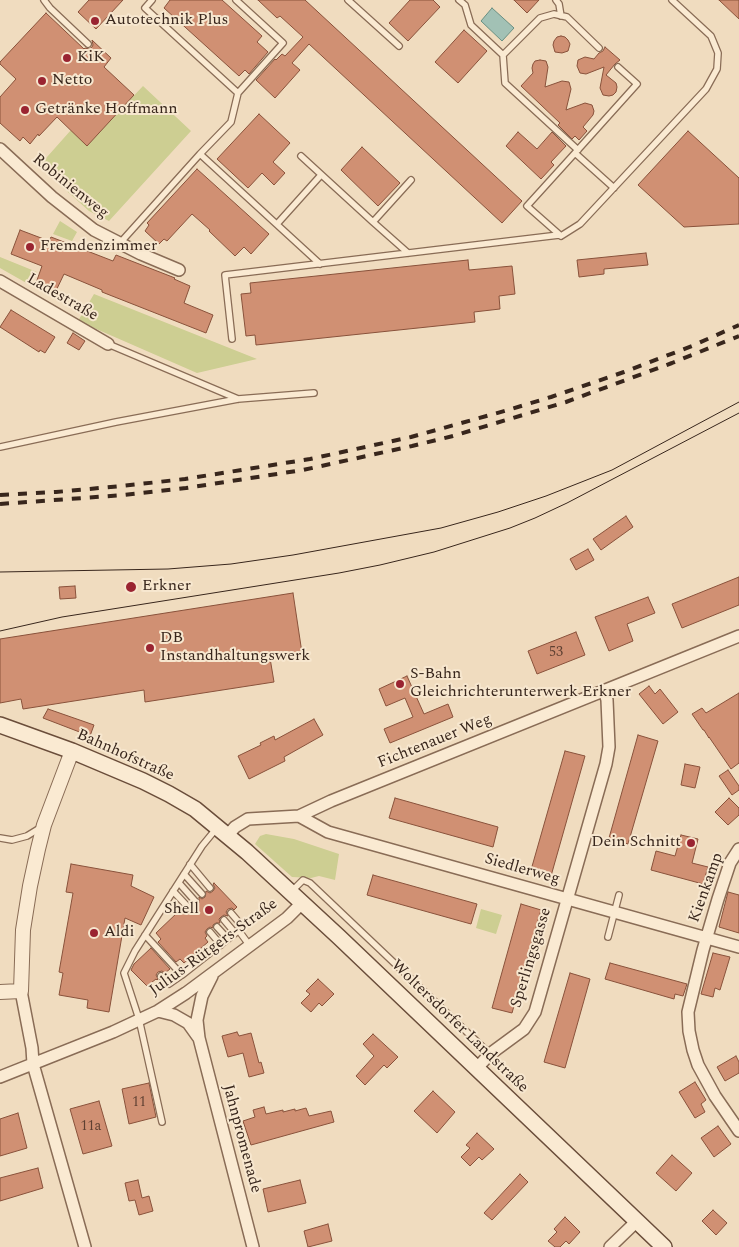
<!DOCTYPE html>
<html>
<head>
<meta charset="utf-8">
<style>
  body { margin:0 }
  canvas { display:block; background:#f0dcbf }
</style>
</head>
<body>
<canvas width="739" height="1247"></canvas>
<script>
const ctx = document.querySelector('canvas').getContext('2d');
ctx.lineJoin = 'round';
function fill(path, color) { ctx.fillStyle = color; ctx.fill(path, 'evenodd'); }
const poly = rows => new Path2D(rows.map(r => 'M' + r).join(''));
function trace(path, color, width, dash) { ctx.strokeStyle = color; ctx.lineWidth = width; ctx.lineCap = dash ? 'butt' : 'round'; ctx.setLineDash(dash || []); ctx.stroke(path); }
function write(font, color, halo, rows, align = 'center') {
  ctx.font = font + ' Spectral,serif'; ctx.lineWidth = 4; ctx.setLineDash([]); ctx.textBaseline = 'middle'; ctx.strokeStyle = halo; ctx.fillStyle = color; for (const [text, x, y, turn = 0] of rows) {
    ctx.save(); ctx.translate(x, y); ctx.rotate((+turn || 0) * Math.PI / 180); ctx.textAlign = isNaN(turn) ? turn : align; if (halo) ctx.strokeText(text, 0, 0); ctx.fillText(text, 0, 0); ctx.restore();
  }
}
const green = poly([
  [143,86,191,131,109,221,89,211,39,166,71,130,87,145],
  [60,221,77,232,72,241,53,234],
  [0,257,37,272,30,285,0,268],
  [94,294,257,359,197,373,78,321],
  [266,834,294,839,339,854,335,880,319,876,311,878,292,877,255,844,260,836],
  [481,909,502,915,496,934,476,928]
]);
const water = poly([
  [492,8,514,28,502,41,481,21,492,8]
]);
const building = poly([
  [89,0,123,0,96,29,78,12,89,0],
  [170,0,222,0,262,36,257,42,268,52,249,74,245,70,239,76,164,8,170,0],
  [258,0,305,0,522,201,502,223,309,44,292,63,300,70,275,98,256,80,275,59,276,60,282,54,285,56,303,37,280,16,277,18,258,0],
  [410,0,433,0,440,7,408,41,389,23,410,0],
  [514,0,539,0,527,13,514,0],
  [719,0,739,0,739,19,719,0],
  [46,13,84,49,85,48,89,49,92,47,93,45,92,40,111,58,104,67,134,95,87,146,57,117,39,136,38,134,30,144,23,137,20,141,0,123,0,97,16,79,0,64,0,62,46,13],
  [464,30,487,51,458,83,435,62,464,30],
  [561,36,565,37,568,40,570,44,568,51,562,53,555,52,553,45,554,41,557,37,561,36],
  [605,47,620,60,615,64,606,75,616,83,617,87,616,92,613,95,609,96,603,95,600,88,604,67,586,74,580,73,577,66,578,60,585,57,594,59,599,53,603,51,605,47],
  [540,60,546,61,548,67,545,87,562,81,569,82,571,89,566,110,585,103,592,105,594,111,593,115,583,127,587,131,579,140,575,136,572,139,558,125,560,123,521,86,533,73,532,68,533,64,535,61,540,60],
  [259,114,290,143,273,162,285,173,274,185,262,173,248,188,217,159,259,114],
  [688,131,739,178,739,224,684,227,638,185,688,131],
  [518,132,537,149,552,132,566,146,551,162,554,165,541,179,506,146,518,132],
  [362,147,400,183,378,206,341,170,362,147],
  [197,169,269,234,251,254,244,247,235,256,209,231,210,230,192,214,167,241,164,239,159,244,145,231,149,225,147,223,197,169],
  [20,230,49,241,51,237,113,261,116,255,175,278,174,279,190,286,184,303,213,315,206,333,102,292,102,290,64,274,54,295,36,283,42,266,11,254,20,230],
  [646,253,648,265,604,269,604,274,579,277,577,260,646,253],
  [468,260,469,270,512,266,515,294,499,296,500,309,474,312,475,322,256,345,255,335,246,336,241,294,251,293,250,283,468,260],
  [11,310,55,337,45,353,40,350,39,352,0,327,11,310],
  [73,333,85,341,79,350,67,343,73,333],
  [626,516,633,527,601,550,593,539,626,516],
  [588,549,594,560,576,570,570,559,588,549],
  [739,577,739,605,682,628,672,604,739,577],
  [75,586,76,598,60,599,59,587,75,586],
  [293,593,302,653,270,658,274,682,145,702,144,690,23,709,21,699,0,703,0,639,293,593],
  [648,597,655,613,627,624,633,641,609,651,595,617,648,597],
  [576,632,585,655,537,674,528,651,576,632],
  [407,676,424,714,448,704,453,717,390,743,384,729,413,717,405,698,386,706,379,689,407,676],
  [649,686,655,694,660,689,678,712,663,724,639,694,649,686],
  [739,693,739,763,731,769,709,737,709,738,704,730,703,730,692,714,702,708,706,713,739,693],
  [48,709,94,725,90,736,43,718,48,709],
  [314,719,323,735,284,757,285,761,249,779,238,756,261,745,260,743,274,736,275,740,314,719],
  [638,735,658,741,628,844,609,838,638,735],
  [565,751,585,756,551,876,531,870,565,751],
  [685,764,700,767,695,788,681,785,685,764],
  [728,770,739,786,739,790,732,795,719,776,728,770],
  [395,798,498,827,493,847,389,818,395,798],
  [729,798,739,808,739,815,728,825,715,812,729,798],
  [681,835,698,839,692,863,708,867,703,884,651,870,656,851,675,856,681,835],
  [71,864,133,875,131,886,154,897,141,925,125,918,109,1012,87,1008,88,1000,59,995,63,973,59,972,73,893,66,892,71,864],
  [373,875,477,904,471,924,367,895,373,875],
  [214,883,237,907,234,910,232,908,228,909,226,912,228,916,224,915,221,917,219,919,220,923,216,923,213,925,213,928,210,927,207,929,205,932,207,936,205,938,208,942,184,963,180,959,176,962,158,942,161,939,156,933,178,912,182,912,185,910,187,912,191,911,193,908,192,904,195,906,199,903,199,897,202,899,205,897,206,891,210,893,213,891,215,888,213,884,214,883],
  [728,892,739,895,739,933,719,927,728,892],
  [521,904,541,910,512,1013,492,1008,521,904],
  [151,948,170,969,165,973,162,971,158,972,156,975,158,979,157,980,156,979,147,986,131,970,134,964,151,948],
  [713,953,730,957,720,990,715,988,713,997,701,994,713,953],
  [610,963,687,984,683,996,675,994,674,999,605,979,610,963],
  [570,973,590,979,565,1068,544,1062,570,973],
  [318,979,334,994,322,1006,319,1003,311,1012,301,1003,310,994,306,991,318,979],
  [237,1032,239,1036,251,1033,259,1063,261,1062,264,1073,249,1077,243,1053,228,1057,222,1036,237,1032],
  [373,1034,398,1057,387,1068,384,1065,365,1085,356,1076,374,1056,363,1044,373,1034],
  [736,1056,739,1062,739,1073,725,1081,717,1067,736,1056],
  [695,1082,706,1100,701,1104,705,1112,695,1118,679,1092,695,1082],
  [149,1083,156,1117,129,1124,122,1089,149,1083],
  [433,1091,455,1112,437,1133,414,1111,433,1091],
  [99,1101,112,1146,83,1154,70,1109,99,1101],
  [264,1107,266,1114,283,1110,283,1112,295,1109,295,1111,306,1108,309,1116,331,1111,334,1122,251,1145,243,1121,255,1117,253,1110,264,1107],
  [18,1113,27,1148,0,1156,0,1119,18,1113],
  [718,1126,731,1144,714,1157,701,1138,718,1126],
  [477,1133,494,1149,482,1160,479,1157,470,1166,461,1157,470,1148,466,1145,477,1133],
  [672,1155,692,1173,676,1191,656,1173,672,1155],
  [38,1168,43,1188,0,1201,0,1178,38,1168],
  [520,1174,528,1182,492,1220,484,1213,520,1174],
  [138,1180,142,1198,149,1196,153,1211,139,1215,135,1200,129,1201,125,1183,138,1180],
  [300,1180,306,1203,268,1212,263,1189,300,1180],
  [713,1210,727,1223,716,1235,702,1221,713,1210],
  [565,1217,580,1232,569,1244,566,1241,560,1247,555,1247,548,1241,557,1232,554,1229,565,1217],
  [328,1224,332,1241,308,1247,304,1231,328,1224]
]);
const service = poly([
  [44,0,50,8,88,44],
  [152,0,145,8,238,93,283,43,236,0],
  [348,0,399,46],
  [459,0,465,5,471,25,503,55],
  [556,0,559,4,561,16],
  [578,150,505,83,503,55,540,18,554,14,567,17,599,48],
  [200,154,231,122,238,93],
  [301,156,373,222,411,180],
  [614,188,575,153,637,84,618,67],
  [373,222,408,253],
  [277,224,321,175],
  [561,236,527,206,575,153],
  [120,243,200,154,320,264],
  [232,339,225,275,559,235,561,236,580,224,706,89,717,69,718,53,711,36,672,0],
  [108,344,238,399],
  [0,447,116,422,238,399,314,393],
  [0,838,12,840,27,836,40,828],
  [190,864,210,888],
  [184,874,202,894],
  [179,883,195,901],
  [173,891,188,907],
  [291,892,303,880,310,883,490,1054],
  [224,920,235,933],
  [217,927,228,939],
  [239,931,250,946],
  [210,932,221,945],
  [145,935,182,975],
  [608,937,619,895],
  [161,976,169,984,182,975,243,927,231,913],
  [162,1122,139,1019,124,973,135,951,202,846,216,829]
]);
const minor = poly([
  [0,149,52,197,94,230,141,254,179,270],
  [0,281,108,344],
  [299,816,328,832,739,947],
  [227,836,235,827,248,819,299,816,331,801,739,636],
  [739,849,730,863,718,899,703,950,688,1012,689,1031,693,1050,698,1065,715,1096,739,1131],
  [212,976,202,996,197,1020,199,1038,253,1247],
  [21,991,32,1048,33,1064,85,1247],
  [158,1011,174,1015,188,1023,198,1037],
  [477,1068,490,1054,524,1029,535,1012,606,764,609,747,607,700,604,690],
  [0,1077,113,1032,158,1011,186,993,287,918,302,903],
  [610,1247,637,1221]
]);
const tertiary = poly([
  [0,992,21,991,23,930,30,886,38,849,44,825,72,751]
]);
const secondary = poly([
  [0,725,72,751,143,781,169,794,195,809,247,852,339,937,664,1247]
]);
const tram = poly([
  [0,572,168,569,231,564,293,555,441,528,498,512,546,496,612,470,739,402],
  [0,631,62,617,339,573,380,565,434,552,510,528,535,518,567,503,739,413]
]);
const rail = poly([
  [0,495,56,492,122,486,185,479,310,459,411,437,508,410,551,397,624,372,692,346,739,325],
  [0,504,124,495,186,488,303,470,412,446,453,436,566,402,672,363,739,336]
]);
const markers = [
  [95,21,5,"#9a2431"],
  [67,58,5,"#9a2431"],
  [42,81,5,"#9a2431"],
  [25,110,5,"#9a2431"],
  [30,247,5,"#9a2431"],
  [131,587,6,"#9a2431"],
  [150,648,5,"#9a2431"],
  [400,684,5,"#9a2431"],
  [691,843,5,"#9a2431"],
  [209,910,5,"#9a2431"],
  [94,933,5,"#9a2431"]
];
const numberNames = [
  ["53",556,653],
  ["11",139,1103],
  ["11a",91,1127]
];
const poiNames = [
  ["Autotechnik Plus",105,21],
  ["KiK",77,58],
  ["Netto",52,81],
  ["Getränke Hoffmann",35,110],
  ["Fremdenzimmer",40,247],
  ["Erkner",142,587],
  ["DB",160,639],
  ["Instandhaltungswerk",160,657],
  ["S-Bahn",410,675],
  ["Gleichrichterunterwerk Erkner",410,693],
  ["Dein Schnitt",681,843,"right"],
  ["Shell",199,910,"right"],
  ["Aldi",104,933]
];
const streetNames = [
  ["Robinienweg",70,187,39],
  ["Ladestraße",62,298,30],
  ["Fichtenauer Weg",435,742,-22],
  ["Bahnhofstraße",125,756,24],
  ["Siedlerweg",522,870,16],
  ["Kienkamp",707,888,-70],
  ["Julius-Rütgers-Straße",214,948,-36],
  ["Sperlingsgasse",532,958,-73],
  ["Woltersdorfer Landstraße",459,1027,44],
  ["Jahnpromenade",241,1139,75]
];
fill(green, '#cdce92');
fill(water, '#a2c1b5');
trace(water, '#698f82', 1);
fill(building, '#d09073');
trace(building, '#89523b', 1);
trace(service, '#896c56', 8);
trace(minor, '#896c56', 14);
trace(tertiary, '#896c56', 16);
trace(secondary, '#6a4d3a', 18);
trace(service, '#faead2', 5.5);
trace(minor, '#faead2', 11);
trace(tertiary, '#faead2', 14);
trace(secondary, '#faead2', 15);
trace(tram, '#38261c', 1);
trace(rail, '#38261c', 4, [9, 9]);
for (const [x, y, r, color] of markers) { const dot = new Path2D(); dot.arc(x, y, r, 0, 2 * Math.PI); ctx.fillStyle = color; ctx.fill(dot); trace(dot, '#f7e7cf', 2); }
write('14px', '#5e4032', null, numberNames);
write('16px', '#38261c', '#f7e7cf', poiNames, 'left');
write('16px', '#38261c', '#f7e7cf', streetNames);
</script>
</body>
</html>
